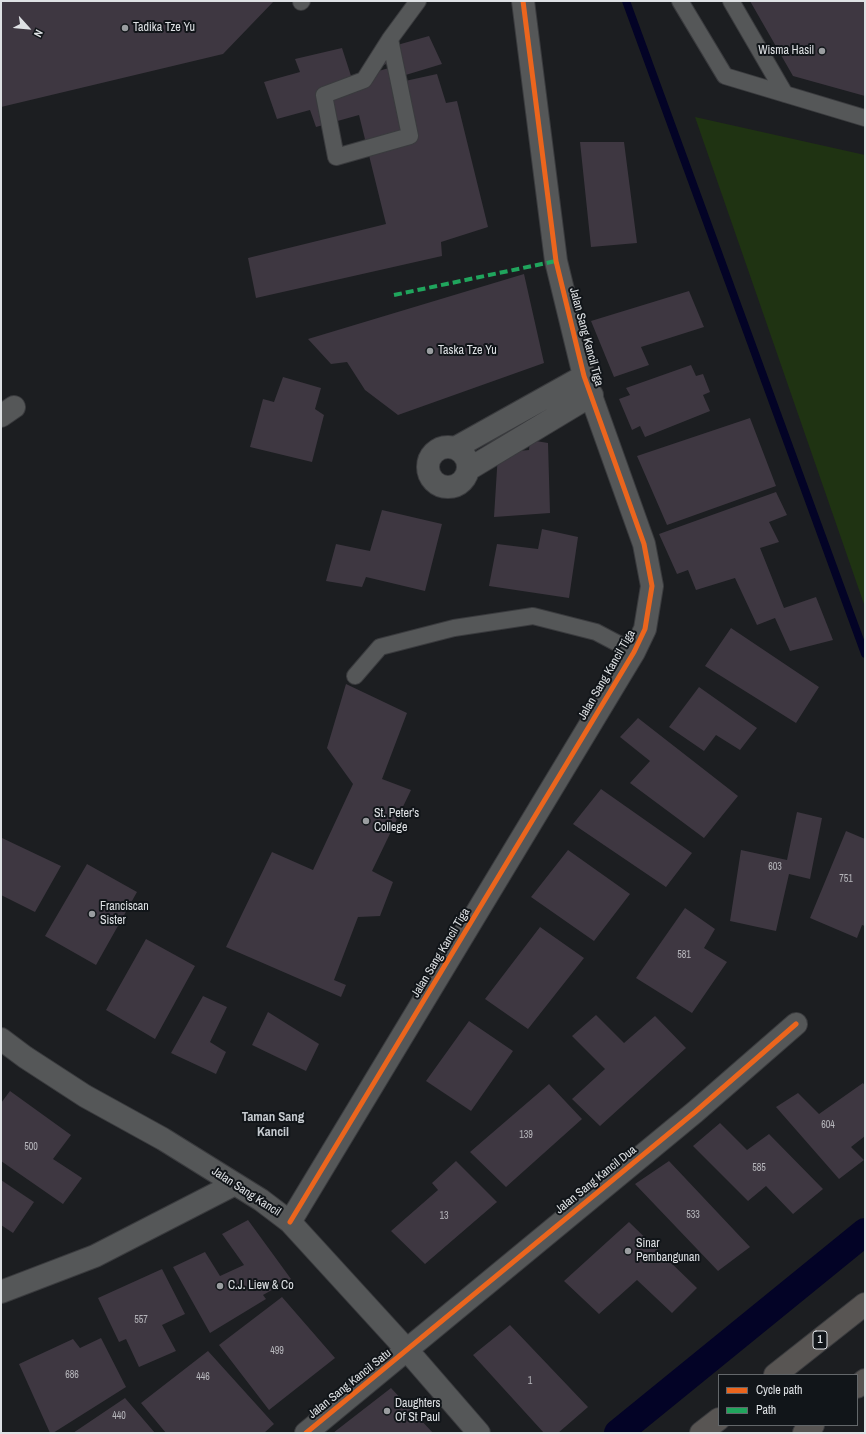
<!DOCTYPE html>
<html>
<head>
<meta charset="utf-8">
<style>
  body { margin:0 }
  #map { position:relative; width:866px; height:1434px; overflow:hidden; background:#1c1e21; font-family:"Archivo Narrow",sans-serif }
  canvas { display:block }
  .frame { position:absolute; inset:0; border:2px solid #dee1e4; pointer-events:none }
  .legend { position:absolute; left:718px; top:1374px; width:140px; height:52px; box-sizing:border-box; background:#111519; border:1px solid #63676a; margin:0; padding:5px 7px; list-style:none; font-size:12px; color:#dee1e4 }
  .legend li { display:flex; align-items:center; gap:8px; height:20px }
  .legend b { width:20px; border:1px solid #63676a }
  .north { position:absolute; left:8px; top:8px; width:40px; height:40px; -webkit-text-stroke:3px #111519; paint-order:stroke; rotate:117deg; font-size:11px; font-weight:700; line-height:16px; text-align:center; color:#dee1e4 }
  .north::after { content:''; display:block; margin:auto; width:14px; height:18px; background:#dee1e4; clip-path:polygon(50% 0,100% 100%,50% 72%,0 100%) }
</style>
</head>
<body>
<div id="map">
<canvas width="866" height="1434"></canvas>
<div class="frame"></div>
<ul class="legend">
<li><b style="height:5px;background:#eb651d"></b>Cycle path</li>
<li><b style="height:5px;background:#20a55d"></b>Path</li>
</ul>
<div class="north">N</div>
</div>
<script>
const ctx = document.querySelector('canvas').getContext('2d');
ctx.lineJoin = 'round';
function fill(path, color) { ctx.fillStyle = color; ctx.fill(path, 'evenodd'); }
const poly = rows => new Path2D(rows.map(r => 'M' + r).join(''));
function trace(path, color, width, dash) { ctx.strokeStyle = color; ctx.lineWidth = width; ctx.lineCap = dash ? 'butt' : 'round'; ctx.setLineDash(dash || []); ctx.stroke(path); }
function write(font, color, halo, rows, align = 'center') {
  ctx.font = font + ' "Archivo Narrow",sans-serif'; ctx.lineWidth = 4; ctx.setLineDash([]); ctx.textBaseline = 'middle'; ctx.strokeStyle = halo; ctx.fillStyle = color; for (const [text, x, y, turn = 0] of rows) {
    ctx.save(); ctx.translate(x, y); ctx.rotate((+turn || 0) * Math.PI / 180); ctx.textAlign = isNaN(turn) ? turn : align; if (halo) ctx.strokeText(text, 0, 0); ctx.fillText(text, 0, 0); ctx.restore();
  }
}
const green = poly([
  [695,117,865,155,865,607]
]);
const stream = poly([
  [626,1,865,654]
]);
const canal = poly([
  [618,1433,865,1232]
]);
const building = poly([
  [1,1,274,1,223,54,1,107],
  [750,1,865,1,865,96,793,76],
  [429,36,442,64,399,77,394,62,383,65,376,51],
  [342,48,352,79,392,67,396,83,437,74,446,103,457,101,488,227,441,242,442,256,256,298,248,258,386,224,359,115,316,127,310,110,277,119,264,82,300,72,295,59],
  [580,142,624,142,637,243,591,247],
  [524,274,544,363,398,415,365,390,347,362,331,364,308,339],
  [689,291,704,327,641,347,649,365,614,377,591,321],
  [691,365,696,376,703,374,710,392,703,395,710,411,645,437,640,426,632,430,619,399,630,395,626,388],
  [283,377,321,388,315,409,324,415,312,462,250,447,263,399,274,402],
  [750,418,776,486,667,525,637,456],
  [530,440,548,443,550,513,494,517,498,453,529,450],
  [776,492,787,515,769,522,779,542,760,548,784,608,816,597,833,640,790,651,775,618,757,625,735,578,696,590,688,570,677,574,659,534],
  [382,510,442,524,425,591,366,577,362,587,326,581,336,544,370,551],
  [542,529,578,537,569,598,489,586,497,544,538,549],
  [731,628,819,687,796,723,705,666],
  [346,684,407,713,382,779,411,790,372,871,393,882,380,916,358,917,334,980,346,985,341,997,226,947,272,852,313,870,353,784,327,748],
  [699,687,757,728,740,750,716,735,704,751,669,727],
  [638,718,738,796,704,838,630,783,650,761,620,737],
  [601,789,692,853,666,887,573,824],
  [797,812,822,818,810,879,789,874,776,931,730,921,741,850,787,860],
  [846,831,865,839,865,926,862,925,857,938,810,918],
  [2,838,61,866,35,912,1,895,1,841],
  [568,850,630,894,594,941,531,897],
  [87,864,137,892,96,965,45,936],
  [685,908,715,929,704,948,727,962,692,1013,636,978],
  [540,927,584,958,528,1029,485,999],
  [146,939,195,966,155,1039,106,1010],
  [203,996,227,1007,210,1042,226,1052,216,1074,171,1053],
  [268,1012,319,1044,306,1071,252,1045],
  [596,1015,624,1043,655,1016,686,1048,600,1126,572,1099,605,1069,572,1036],
  [469,1021,513,1051,471,1111,426,1081],
  [863,1083,865,1086,865,1136,851,1147,864,1160,839,1179,776,1107,798,1093,819,1114],
  [549,1084,582,1119,506,1187,470,1152],
  [10,1091,71,1135,53,1159,82,1178,63,1204,1,1161,1,1103],
  [720,1123,747,1150,769,1134,823,1189,793,1214,766,1186,748,1201,693,1146],
  [456,1161,497,1202,425,1264,391,1231,438,1190,432,1183],
  [669,1161,750,1247,718,1271,635,1184],
  [1,1180,34,1202,13,1233,1,1225],
  [248,1220,291,1279,263,1295,266,1299,210,1333,173,1267,205,1252,220,1276,244,1265,222,1234],
  [629,1222,697,1288,672,1313,637,1280,599,1314,564,1281],
  [162,1269,185,1314,162,1325,176,1351,139,1367,126,1339,119,1342,98,1298],
  [282,1297,335,1358,269,1410,219,1345],
  [510,1325,588,1407,558,1433,544,1433,473,1355],
  [101,1338,126,1387,53,1433,50,1433,19,1364,73,1339,80,1348],
  [208,1351,274,1424,264,1433,166,1433,141,1403],
  [391,1388,433,1433,333,1433],
  [125,1398,155,1433,73,1433]
]);
const service = poly([
  [680,1,725,76,865,118],
  [731,1,785,94],
  [301,2,302,1],
  [390,39,410,136,336,157,324,95,364,80,390,39,418,1],
  [355,676,380,647,454,628,533,616,596,632,634,652]
]);
const minor = poly([
  [1,416,14,407],
  '428 467a20 20 0 1 1 40 0a20 20 0 1 1-40 0Z',
  [455,448,584,376],
  [469,469,592,395],
  [1,1039,25,1057,85,1096,163,1139,261,1200,290,1222,407,1350,479,1433],
  [290,1222,634,652,645,629,652,586,644,544,584,376,556,261,523,1],
  [1,1292,95,1256,235,1184],
  [306,1433,695,1112,796,1024]
]);
const primary = poly([
  [775,1375,865,1304],
  [857,1387,865,1380],
  [701,1433,719,1419],
  [804,1433,813,1425]
]);
const quiet = poly([
  [394,295,556,261]
]);
const cycleway = poly([
  [290,1222,634,652,645,629,652,586,644,544,584,376,556,261,523,1],
  [306,1433,695,1112,796,1024]
]);
const markers = [
  [125,28,4,"#9a9da0"],
  [822,51,4,"#9a9da0"],
  [430,351,4,"#9a9da0"],
  [366,821,4,"#9a9da0"],
  [92,914,4,"#9a9da0"],
  [628,1251,4,"#9a9da0"],
  [220,1286,4,"#9a9da0"],
  [387,1411,4,"#9a9da0"]
];
const numberNames = [
  ["603",775,867],
  ["751",846,879],
  ["581",684,955],
  ["604",828,1125],
  ["139",526,1135],
  ["500",31,1147],
  ["585",759,1168],
  ["533",693,1215],
  ["13",444,1216],
  ["557",141,1320],
  ["499",277,1351],
  ["686",72,1375],
  ["446",203,1377],
  ["1",530,1381],
  ["440",119,1416]
];
const shields = [
  [820,1340,14]
];
const shieldNames = [
  ["1",820,1340]
];
const poiNames = [
  ["Tadika Tze Yu",133,28],
  ["Wisma Hasil",814,51,"right"],
  ["Taska Tze Yu",438,351],
  ["St. Peter's",374,814],
  ["College",374,828],
  ["Franciscan",100,907],
  ["Sister",100,921],
  ["Sinar",636,1244],
  ["Pembangunan",636,1258],
  ["C.J. Liew & Co",228,1286],
  ["Daughters",395,1404],
  ["Of St Paul",395,1418]
];
const streetNames = [
  ["Jalan Sang Kancil Tiga",586,337,75],
  ["Jalan Sang Kancil Tiga",607,675,-60],
  ["Jalan Sang Kancil Tiga",441,953,-59],
  ["Jalan Sang Kancil Dua",596,1180,-39],
  ["Jalan Sang Kancil",246,1192,33],
  ["Jalan Sang Kancil Satu",350,1384,-39]
];
const neighbourhoodNames = [
  ["Taman Sang",273,1118],
  ["Kancil",273,1133]
];
fill(green, '#1f3312');
trace(stream, '#030326', 8);
trace(canal, '#030326', 28);
fill(building, '#3e3741');
trace(service, '#3a3b3e', 18);
trace(minor, '#3a3b3e', 24);
trace(primary, '#3a3b3e', 24);
trace(service, '#555758', 16);
trace(minor, '#555758', 22);
trace(primary, '#585553', 22);
trace(quiet, '#20a55d', 4, [8, 4]);
trace(cycleway, '#eb651d', 5);
for (const [x, y, r, color] of markers) { const dot = new Path2D(); dot.arc(x, y, r, 0, 2 * Math.PI); ctx.fillStyle = color; ctx.fill(dot); trace(dot, '#111519', 1.5); }
write('10px', '#b6b6bb', null, numberNames);
for (const [x, y, w] of shields) { const box = new Path2D(); box.roundRect(x - w / 2, y - 9, w, 18, 3); ctx.fillStyle = '#111519'; ctx.fill(box); trace(box, '#dee1e4', 1); }
write('bold 11px', '#dee1e4', null, shieldNames);
write('12px', '#dee1e4', '#111519', poiNames, 'left');
write('12px', '#dee1e4', '#111519', streetNames);
write('bold 13px', '#c5cacf', '#111519', neighbourhoodNames);
</script>
</body>
</html>
